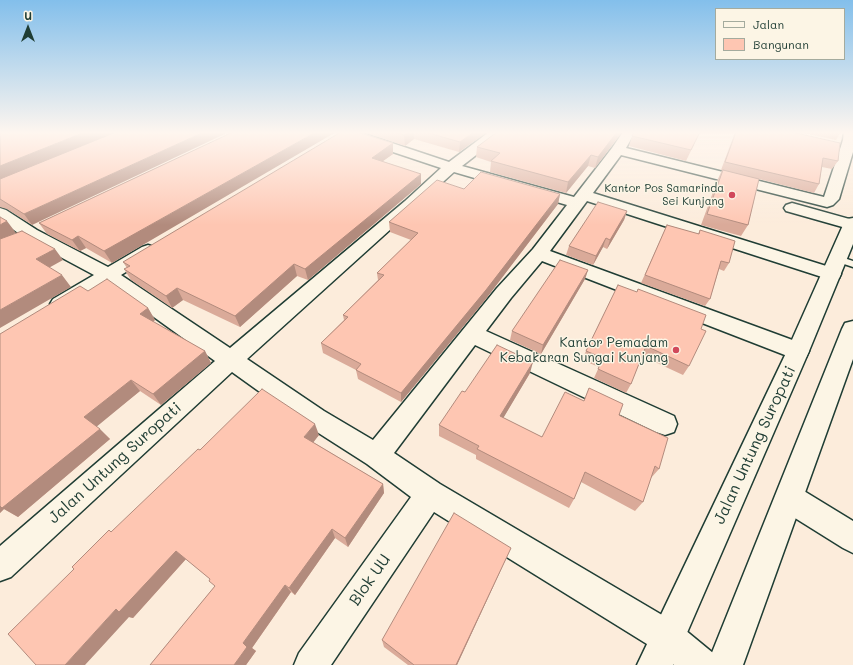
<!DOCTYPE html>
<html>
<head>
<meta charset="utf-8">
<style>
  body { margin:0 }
  #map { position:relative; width:853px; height:665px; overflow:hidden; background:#fcecdb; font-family:Mali,sans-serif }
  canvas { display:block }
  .legend { position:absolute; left:715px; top:8px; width:130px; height:52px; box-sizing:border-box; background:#fcf5e5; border:1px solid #a4ab9e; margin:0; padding:5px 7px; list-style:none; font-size:12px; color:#1f3d34 }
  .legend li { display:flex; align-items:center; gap:8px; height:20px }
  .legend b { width:20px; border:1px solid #a4ab9e }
  .north { position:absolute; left:8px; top:8px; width:40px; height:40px; -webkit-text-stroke:3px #fcf5e5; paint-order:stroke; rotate:0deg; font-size:11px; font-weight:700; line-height:16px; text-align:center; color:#1f3d34 }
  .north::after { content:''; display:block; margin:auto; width:14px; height:18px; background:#1f3d34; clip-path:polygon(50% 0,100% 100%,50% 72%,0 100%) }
</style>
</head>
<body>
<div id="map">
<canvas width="853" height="665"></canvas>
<ul class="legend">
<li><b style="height:5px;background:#fcf5e5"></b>Jalan</li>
<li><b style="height:11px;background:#fec6b2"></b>Bangunan</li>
</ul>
<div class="north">U</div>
</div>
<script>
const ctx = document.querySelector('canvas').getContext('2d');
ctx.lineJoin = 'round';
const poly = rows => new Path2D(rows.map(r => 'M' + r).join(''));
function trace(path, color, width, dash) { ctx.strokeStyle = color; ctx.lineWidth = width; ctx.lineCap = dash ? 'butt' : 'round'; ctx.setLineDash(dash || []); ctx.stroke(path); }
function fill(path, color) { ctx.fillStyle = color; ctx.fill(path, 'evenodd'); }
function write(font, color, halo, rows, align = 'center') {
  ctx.font = font + ' Mali,sans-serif'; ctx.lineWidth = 3; ctx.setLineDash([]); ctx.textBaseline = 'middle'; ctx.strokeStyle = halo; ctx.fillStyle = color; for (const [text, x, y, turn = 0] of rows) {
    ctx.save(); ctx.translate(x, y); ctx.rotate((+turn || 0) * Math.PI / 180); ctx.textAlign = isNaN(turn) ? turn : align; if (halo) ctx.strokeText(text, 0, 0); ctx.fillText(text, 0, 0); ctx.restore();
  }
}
const service = poly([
  [838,256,853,261,853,267,835,261,833,259,838,256]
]);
const minor = poly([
  [341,132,359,132,449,162,489,132,503,132,502,135,462,166,574,197,612,148,623,132,635,132,626,148,824,197,843,140,844,132,853,132,853,152,839,199,833,205,827,207,621,155,593,193,839,270,841,274,839,278,832,280,825,278,587,201,550,251,806,345,809,351,806,357,798,359,790,357,542,261,511,298,486,331,674,416,677,424,674,432,665,435,656,432,475,345,394,453,440,484,679,625,713,653,718,665,674,665,655,649,434,512,331,665,294,665,299,653,411,497,367,464,306,425,232,372,11,577,0,581,0,546,215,361,108,284,67,309,60,311,53,309,50,304,53,299,94,275,25,238,0,220,0,208,6,210,37,230,108,267,142,247,148,245,154,247,157,251,154,255,121,275,230,348,405,201,441,168,342,135,341,132],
  [454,172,567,205,533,249,497,288,373,440,324,411,247,359,454,172],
  [792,203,853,220,853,230,786,211,784,208,786,205,792,203],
  [789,484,799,488,853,521,853,553,843,548,779,508,775,498,779,488,789,484]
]);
const secondary = poly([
  [853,218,853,244,809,351,673,665,637,665,787,351,844,223,847,219,853,218],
  [853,321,853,359,743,665,707,665,842,329,845,323,853,321]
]);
const wall = poly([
  [0,132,32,225,7,209,0,207],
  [233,132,112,263,86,248,80,251,47,234,39,223],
  [363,132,487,132,459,152,414,139,405,146],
  [622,132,595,168,588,166,566,193,490,172,491,162,476,157,477,147],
  [700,132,686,161,629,146,632,136],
  [735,132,792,132,838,161,832,169,822,167,819,184,814,193,759,179,748,225,741,236,701,225,717,181,722,170,721,170],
  [799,132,841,132,836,140],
  [393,143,393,154,383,161,421,184,308,280,297,276,240,327,183,300,172,308,131,280,124,269,127,268,123,262],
  [464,189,560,194,558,204,485,300,401,402,358,379,356,370,323,353,321,343,344,320,343,315,378,280,377,273,411,240,390,232,389,222],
  [627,211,624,220,607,249,603,247,593,265,566,255,569,246],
  [667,225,698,234,700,230,729,263,724,271,719,269,710,299,705,306,641,283],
  [588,270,585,279,541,354,510,340,512,331],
  [618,285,689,366,683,375,642,356,631,384,626,393,594,378,599,367,582,360,586,351],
  [88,291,148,308,155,320,153,322,205,351,211,363,161,405,140,391,96,426,110,439,18,517,4,509,0,513,0,334],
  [530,373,503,418,542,437,584,401,619,415,659,469,651,478,643,502,635,511,581,482,574,499,569,508,476,459,476,455,439,436,439,425,465,392],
  [319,435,313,442,383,484,384,493,348,547,335,538,295,595,291,592,252,648,256,651,246,665,150,665,215,586,210,579,186,559,133,618,129,617,74,569,112,532,200,450],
  [511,548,457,665,408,665,384,647,382,640]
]);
const shadedWall = poly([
  [85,132,116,132,0,180,0,166],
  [204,132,229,132,32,225,24,214],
  [316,132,336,132,112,263,104,251],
  [409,132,414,132,414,139,405,146,404,135],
  [474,132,487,132,459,152,460,142],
  [617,132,622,132,595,168,598,157],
  [393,143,393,154,373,168,372,158],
  [591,155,588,166,566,193,568,182],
  [421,174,421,184,308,280,305,269],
  [560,194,558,204,485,300,401,402,401,393],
  [627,211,624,220,607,249,610,240],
  [7,221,16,233,0,240,0,225],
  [78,236,86,248,80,251,72,240],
  [606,238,603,247,593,265,596,256],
  [55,249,63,260,45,270,36,259],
  [294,264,297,276,240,327,235,316],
  [588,270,585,279,541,354,543,345],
  [62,275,71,287,0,328,0,310],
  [177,288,183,300,172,308,166,296],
  [148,308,155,320,147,326,140,314],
  [205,351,211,363,161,405,153,394],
  [533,362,530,373,498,427,500,416],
  [131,380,140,391,95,428,84,417],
  [315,424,319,435,309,448,304,437],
  [100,429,110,439,18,517,4,509,0,513,0,503],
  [383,484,384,493,348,547,345,538],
  [332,529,335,538,295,595,289,588],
  [511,548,457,665,456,665],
  [176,551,186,559,133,618,129,617,85,665,65,665,116,609],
  [285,585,291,592,252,648,256,651,246,665,234,665,243,643]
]);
const building = poly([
  [0,132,85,132,0,166,0,132],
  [116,132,204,132,24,214,0,199,0,179,116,132],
  [233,132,316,132,104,251,78,236,72,240,39,223,233,132],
  [341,132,357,132,393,143,372,158,421,174,305,269,294,264,235,316,177,288,166,296,124,269,130,266,123,262,341,132],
  [393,132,409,132,404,135,393,132],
  [425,132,474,132,460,142,425,132],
  [497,132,617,132,598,157,591,155,568,182,491,161,500,153,477,147,497,132],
  [634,132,700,132,691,150,632,136,634,132],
  [736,132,792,132,840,143,838,161,823,158,819,184,725,162,736,132],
  [723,170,759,179,748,225,707,214,723,170],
  [481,172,560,194,486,290,401,393,356,370,361,364,321,343,348,317,343,315,384,275,377,273,418,233,389,222,437,180,464,189,481,172],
  [598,202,627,211,610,240,606,238,596,256,569,246,598,202],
  [0,217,7,221,0,225,0,217],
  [667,225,699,234,700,230,735,241,729,263,721,261,710,299,645,275,667,225],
  [22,231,55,249,36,259,62,275,0,310,0,239,22,231],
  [560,260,588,270,543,345,512,331,560,260],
  [107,279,148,308,140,314,205,351,153,394,131,380,84,417,100,429,2,508,0,506,0,334,80,286,88,291,107,279],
  [618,285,637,292,638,289,706,315,701,329,706,331,689,366,646,346,631,384,598,369,603,358,586,351,618,285],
  [497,345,533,362,500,416,542,437,565,392,584,401,589,388,623,404,619,415,668,438,659,469,655,466,643,502,585,472,574,499,477,449,479,446,439,425,462,391,465,392,497,345],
  [262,389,315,424,304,437,383,484,345,538,332,529,289,588,285,585,243,643,247,647,234,665,150,665,215,586,209,581,210,579,176,551,119,612,116,609,65,665,36,665,8,634,74,569,72,567,109,530,111,532,198,449,200,450,262,389],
  [454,513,511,548,456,665,414,665,382,640,454,513]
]);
const markers = [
  [732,195,4,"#d1495b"],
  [676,350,4,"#d1495b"]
];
const farPoinames = [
  ["Kantor Pos Samarinda",724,189],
  ["Sei Kunjang",724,202]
];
const poiNames = [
  ["Kantor Pemadam",668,343],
  ["Kebakaran Sungai Kunjang",668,358]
];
const nearStreetnames = [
  ["Jalan Untung Suropati",755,445,-65],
  ["Jalan Untung Suropati",115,463,-42],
  ["Blok UU",370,580,-55]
];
trace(service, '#1f3d34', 3);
trace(minor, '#1f3d34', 3);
trace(secondary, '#1f3d34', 3);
fill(service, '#fcf5e5');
fill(minor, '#fcf5e5');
fill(secondary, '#fcf5e5');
fill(wall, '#daaa99');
fill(shadedWall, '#b28b7d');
fill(building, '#fec6b2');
trace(building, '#b28b7d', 1);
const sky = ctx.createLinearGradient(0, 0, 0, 225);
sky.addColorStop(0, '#83bfeb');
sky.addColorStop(0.59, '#fef6ef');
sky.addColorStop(1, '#fef6ef00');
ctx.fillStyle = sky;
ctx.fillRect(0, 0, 853, 225);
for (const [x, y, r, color] of markers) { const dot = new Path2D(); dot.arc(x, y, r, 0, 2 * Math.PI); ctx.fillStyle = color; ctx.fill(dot); trace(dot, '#fcf5e5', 1.5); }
write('11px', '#1f3d34', '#fcf5e5', farPoinames, 'right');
write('13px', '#1f3d34', '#fcf5e5', poiNames, 'right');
write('16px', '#1f3d34', '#fcf5e5', nearStreetnames);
</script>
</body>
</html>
